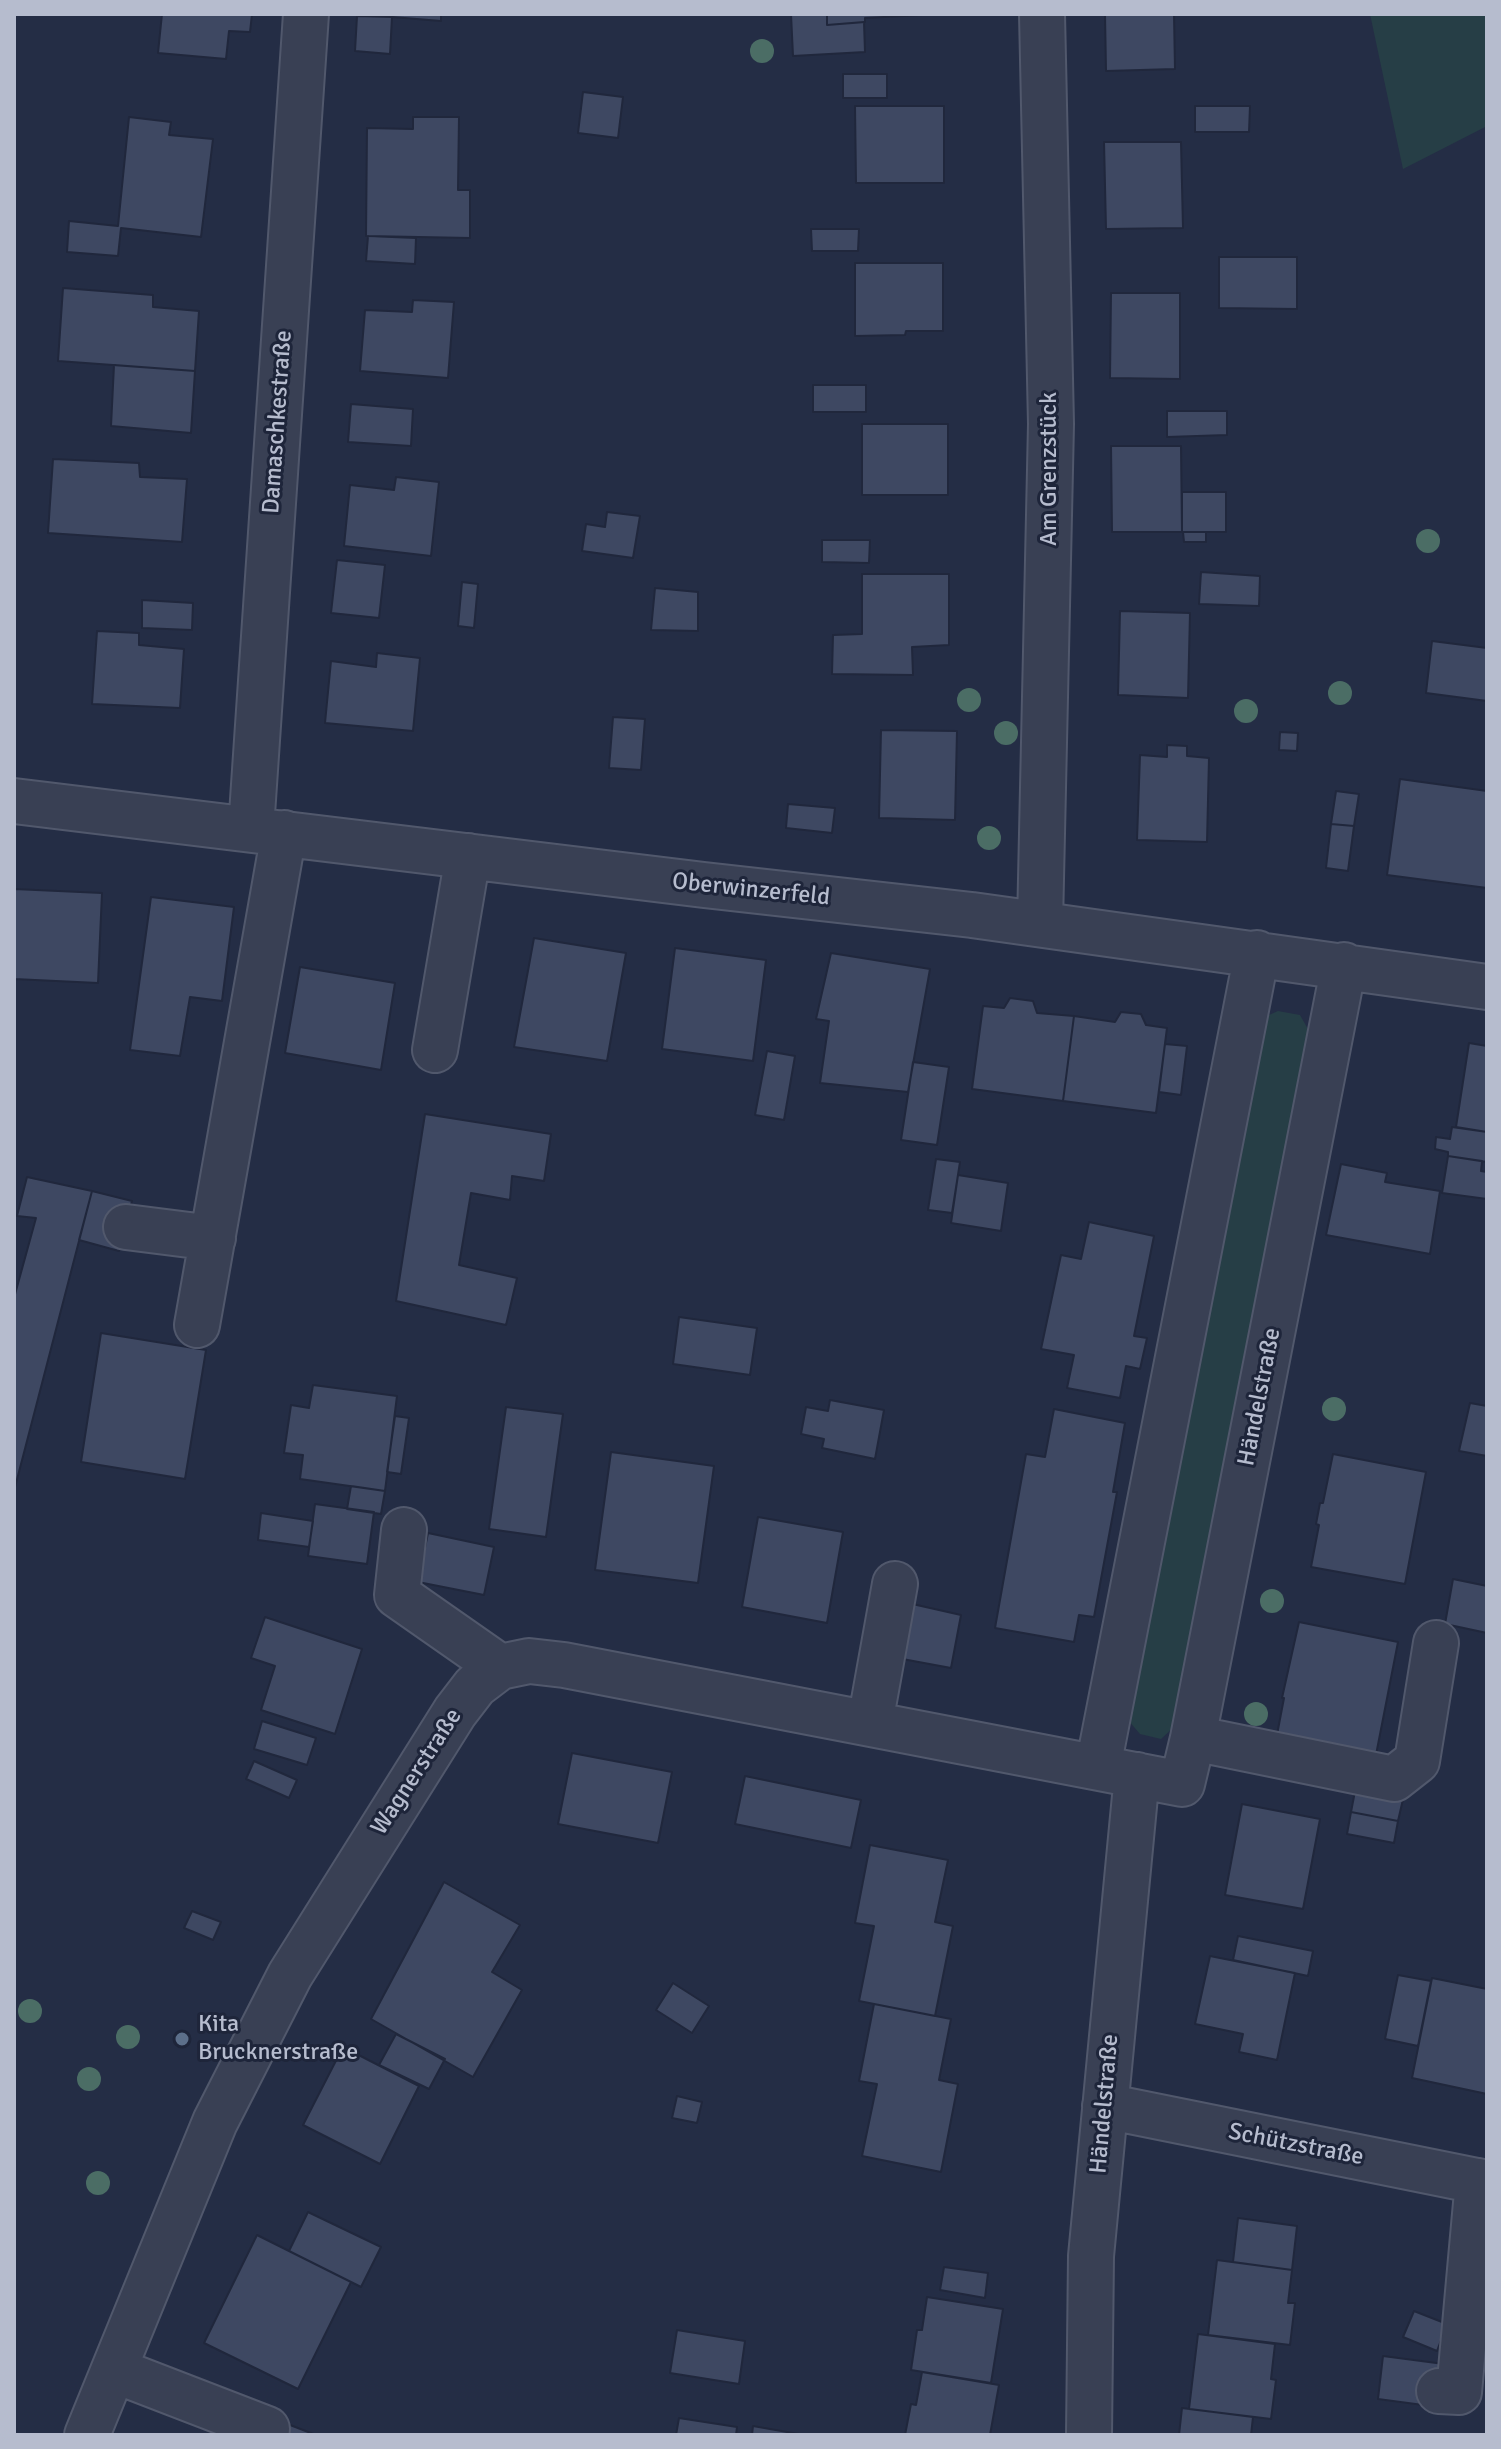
<!DOCTYPE html>
<html>
<head>
<meta charset="utf-8">
<style>
  body { margin:0 }
  #map { position:relative; width:1501px; height:2449px; overflow:hidden; background:#242d45; font-family:Signika,sans-serif }
  canvas { display:block }
  .frame { position:absolute; inset:0; border:16px solid #b6bcce; pointer-events:none }
</style>
</head>
<body>
<div id="map">
<canvas width="1501" height="2449"></canvas>
<div class="frame"></div>
</div>
<script>
const ctx = document.querySelector('canvas').getContext('2d');
ctx.lineJoin = 'round';
function fill(path, color) { ctx.fillStyle = color; ctx.fill(path, 'evenodd'); }
const poly = rows => new Path2D(rows.map(r => 'M' + r).join(''));
function trace(path, color, width, dash) { ctx.strokeStyle = color; ctx.lineWidth = width; ctx.lineCap = dash ? 'butt' : 'round'; ctx.setLineDash(dash || []); ctx.stroke(path); }
function write(font, color, halo, rows, align = 'center') {
  ctx.font = font + ' Signika,sans-serif'; ctx.lineWidth = 6; ctx.setLineDash([]); ctx.textBaseline = 'middle'; ctx.strokeStyle = halo; ctx.fillStyle = color; for (const [text, x, y, turn = 0] of rows) {
    ctx.save(); ctx.translate(x, y); ctx.rotate((+turn || 0) * Math.PI / 180); ctx.textAlign = isNaN(turn) ? turn : align; if (halo) ctx.strokeText(text, 0, 0); ctx.fillText(text, 0, 0); ctx.restore();
  }
}
const green = poly([
  [1370,14,1487,14,1487,126,1403,169],
  [1278,1011,1300,1015,1309,1031,1176,1725,1161,1739,1140,1734,1128,1720,1258,1020]
]);
const building = poly([
  [162,14,252,14,250,32,229,31,226,59,158,53,162,14],
  [356,14,441,14,441,21,356,14],
  [791,14,827,14,827,25,864,22,865,52,793,56,791,14],
  [827,14,922,14,922,15,865,18,865,22,827,25,827,14],
  [1105,14,1174,14,1175,69,1106,71,1105,14],
  [357,16,392,17,390,54,355,51,357,16],
  [843,74,887,74,887,98,843,98,843,74],
  [583,92,623,97,618,138,578,133,583,92],
  [855,106,944,106,944,183,856,183,855,106],
  [1195,106,1250,106,1249,132,1195,132,1195,106],
  [129,117,171,122,169,135,213,139,201,237,121,228,118,256,67,252,69,221,118,226,129,117],
  [413,117,459,117,458,190,470,190,470,238,366,236,367,128,413,129,413,117],
  [1104,142,1181,142,1183,228,1106,229,1104,142],
  [811,229,859,229,858,251,812,251,811,229],
  [368,236,416,238,415,264,366,261,368,236],
  [1219,257,1297,257,1297,309,1219,308,1219,257],
  [855,263,943,263,943,331,906,331,905,335,855,336,855,263],
  [63,288,153,295,153,307,199,311,195,371,58,361,63,288],
  [1111,293,1180,293,1180,379,1110,378,1111,293],
  [413,300,454,302,448,378,360,371,365,310,412,312,413,300],
  [114,365,195,371,191,433,111,426,114,365],
  [813,385,866,385,866,412,813,412,813,385],
  [351,404,413,409,411,446,348,442,351,404],
  [1167,411,1227,411,1227,435,1167,437,1167,411],
  [862,424,948,424,948,495,862,495,862,424],
  [1111,446,1181,446,1182,532,1112,532,1111,446],
  [53,459,139,463,140,477,187,479,182,542,48,533,53,459],
  [396,477,439,482,431,556,344,546,350,485,394,490,396,477],
  [1182,492,1226,492,1226,532,1182,532,1182,492],
  [607,512,640,516,633,558,582,551,586,524,605,527,607,512],
  [1183,532,1206,532,1206,542,1184,542,1183,532],
  [822,540,870,540,869,563,822,562,822,540],
  [337,560,385,565,379,618,331,613,337,560],
  [1201,572,1260,576,1259,606,1199,604,1201,572],
  [862,574,949,574,949,645,912,647,913,675,832,674,833,635,862,634,862,574],
  [462,582,478,584,474,628,458,626,462,582],
  [655,588,698,592,698,631,651,630,655,588],
  [142,600,193,603,192,630,142,628,142,600],
  [1120,611,1190,613,1188,698,1118,695,1120,611],
  [97,631,139,633,139,645,184,649,180,708,92,704,97,631],
  [1432,641,1487,648,1487,701,1426,693,1432,641],
  [377,653,420,658,413,731,325,723,331,661,376,667,377,653],
  [613,717,645,719,641,770,609,768,613,717],
  [881,730,957,731,955,820,879,818,881,730],
  [1280,732,1298,733,1297,751,1279,750,1280,732],
  [1167,745,1187,746,1187,756,1209,758,1207,842,1137,840,1140,755,1167,757,1167,745],
  [1400,779,1487,791,1487,888,1387,875,1400,779],
  [1336,791,1359,794,1354,826,1331,824,1336,791],
  [788,804,835,808,832,833,786,828,788,804],
  [1331,824,1354,826,1348,871,1326,868,1331,824],
  [14,889,102,893,98,983,14,979,14,889],
  [151,897,234,907,222,1001,190,997,180,1056,130,1050,151,897],
  [534,938,626,953,607,1061,514,1047,534,938],
  [675,948,766,960,753,1061,662,1049,675,948],
  [831,953,930,969,908,1092,820,1083,829,1021,816,1019,831,953],
  [300,967,395,983,381,1070,285,1053,300,967],
  [1010,998,1033,1001,1037,1013,1074,1016,1063,1101,972,1089,983,1006,1004,1008,1010,998],
  [1121,1012,1141,1014,1146,1025,1167,1028,1156,1113,1063,1101,1074,1016,1115,1022,1121,1012],
  [1469,1043,1487,1046,1487,1132,1456,1127,1469,1043],
  [1165,1044,1187,1046,1181,1095,1159,1092,1165,1044],
  [767,1051,795,1056,784,1120,755,1115,767,1051],
  [913,1062,949,1067,937,1145,901,1140,913,1062],
  [425,1114,551,1134,544,1181,512,1176,510,1200,471,1193,459,1265,517,1278,506,1325,396,1301,425,1114],
  [1452,1127,1487,1132,1487,1162,1448,1156,1448,1152,1435,1149,1436,1137,1450,1139,1452,1127],
  [1448,1156,1482,1161,1481,1171,1487,1172,1487,1199,1442,1193,1448,1156],
  [936,1159,960,1162,952,1213,928,1210,936,1159],
  [1341,1164,1387,1173,1385,1182,1440,1191,1430,1254,1326,1235,1341,1164],
  [958,1175,1008,1183,1001,1231,951,1223,958,1175],
  [27,1177,92,1191,14,1491,14,1298,36,1218,17,1216,27,1177],
  [92,1191,132,1201,119,1251,79,1240,92,1191],
  [1089,1222,1154,1236,1134,1336,1147,1338,1140,1369,1126,1366,1120,1398,1067,1388,1074,1355,1041,1349,1061,1255,1081,1259,1089,1222],
  [679,1317,757,1328,750,1375,673,1364,679,1317],
  [101,1333,206,1350,185,1479,81,1462,101,1333],
  [313,1385,397,1396,385,1491,300,1479,303,1455,284,1453,291,1405,309,1408,313,1385],
  [830,1400,884,1410,875,1459,822,1448,824,1439,801,1434,806,1407,828,1411,830,1400],
  [1470,1403,1487,1406,1487,1456,1459,1451,1470,1403],
  [506,1407,563,1414,546,1537,489,1529,506,1407],
  [1054,1409,1125,1423,1113,1492,1117,1492,1094,1617,1079,1615,1074,1642,995,1628,1026,1454,1045,1457,1054,1409],
  [395,1416,409,1418,401,1474,387,1472,395,1416],
  [611,1452,714,1466,698,1583,595,1570,611,1452],
  [1333,1454,1426,1472,1405,1584,1311,1567,1319,1525,1316,1524,1320,1503,1323,1503,1333,1454],
  [351,1486,385,1491,381,1514,347,1509,351,1486],
  [315,1504,374,1512,367,1564,308,1556,315,1504],
  [261,1513,313,1521,309,1547,258,1540,261,1513],
  [758,1517,843,1532,827,1623,742,1607,758,1517],
  [428,1533,494,1547,484,1595,418,1582,428,1533],
  [1453,1579,1487,1586,1487,1633,1445,1624,1453,1579],
  [908,1603,961,1615,951,1668,897,1658,908,1603],
  [265,1617,362,1649,335,1734,261,1710,275,1666,251,1658,265,1617],
  [1299,1622,1398,1642,1375,1760,1276,1740,1284,1698,1282,1698,1299,1622],
  [262,1721,316,1738,307,1765,254,1749,262,1721],
  [572,1753,672,1772,658,1843,558,1824,572,1753],
  [254,1761,297,1780,289,1798,246,1779,254,1761],
  [745,1776,861,1800,851,1848,735,1824,745,1776],
  [1356,1786,1404,1795,1398,1821,1351,1812,1356,1786],
  [1242,1804,1320,1819,1303,1909,1225,1895,1242,1804],
  [1351,1812,1398,1821,1394,1843,1347,1834,1351,1812],
  [870,1845,948,1860,935,1922,953,1926,935,2016,859,2001,874,1926,855,1923,870,1845],
  [444,1882,520,1925,492,1972,522,1990,473,2077,371,2019,444,1882],
  [192,1911,221,1922,213,1940,184,1928,192,1911],
  [1238,1936,1313,1951,1308,1976,1233,1960,1238,1936],
  [1210,1956,1295,1973,1277,2060,1239,2052,1243,2034,1195,2024,1210,1956],
  [1398,1975,1431,1981,1418,2046,1385,2039,1398,1975],
  [1432,1978,1487,1989,1487,2094,1412,2078,1432,1978],
  [673,1983,709,2006,692,2033,656,2010,673,1983],
  [874,2004,951,2019,939,2080,958,2084,941,2172,862,2156,877,2084,859,2081,874,2004],
  [396,2034,445,2059,429,2089,379,2065,396,2034],
  [343,2047,419,2086,380,2164,303,2125,343,2047],
  [677,2096,702,2102,697,2123,672,2118,677,2096],
  [308,2212,381,2247,361,2287,289,2251,308,2212],
  [1238,2218,1297,2226,1292,2270,1233,2262,1238,2218],
  [257,2235,351,2282,298,2389,204,2343,257,2235],
  [1217,2260,1292,2270,1288,2303,1295,2303,1290,2345,1208,2335,1217,2260],
  [944,2267,988,2273,985,2298,940,2290,944,2267],
  [927,2297,1003,2309,991,2383,911,2370,917,2330,922,2330,927,2297],
  [1414,2311,1447,2324,1437,2351,1403,2337,1414,2311],
  [677,2330,745,2341,739,2384,670,2373,677,2330],
  [1198,2334,1275,2344,1271,2379,1276,2380,1271,2419,1189,2409,1198,2334],
  [1383,2356,1444,2364,1438,2407,1378,2399,1383,2356],
  [922,2372,999,2385,990,2435,905,2435,911,2404,916,2405,922,2372],
  [1182,2408,1253,2417,1251,2435,1179,2435,1182,2408],
  [272,2418,316,2435,265,2435,272,2418],
  [679,2418,737,2427,736,2435,676,2435,679,2418],
  [753,2426,804,2435,752,2435,753,2426]
]);
const minor = poly([
  [14,801,704,885,972,915,1487,987],
  [251,829,306,14],
  [1040,924,1051,424,1042,14],
  [435,1050,468,856],
  [126,1227,213,1238],
  [197,1325,284,833],
  [404,1530,397,1595,500,1667],
  [870,1723,895,1584],
  [1193,1738,1394,1779,1417,1761,1436,1643],
  [1098,1767,1257,953],
  [1105,2106,1487,2183],
  [114,2370,267,2429],
  [1439,2391,1459,2392,1478,2181],
  [87,2435,215,2122,290,1975,455,1712,475,1686,500,1667,529,1661,564,1665,1182,1784,1193,1738,1344,965],
  [1089,2435,1091,2256,1137,1775]
]);
const trees = [
  [762,51],
  [1428,541],
  [1340,693],
  [969,700],
  [1246,711],
  [1006,733],
  [989,838],
  [1334,1409],
  [1272,1601],
  [1256,1714],
  [30,2011],
  [128,2037],
  [89,2079],
  [98,2183]
];
const markers = [
  [182,2039,8,"#5c6f8a"]
];
const streetNames = [
  ["Damaschkestraße",278,422,-86],
  ["Am Grenzstück",1050,469,-90],
  ["Oberwinzerfeld",751,890,6],
  ["Händelstraße",1260,1397,-79],
  ["Wagnerstraße",417,1772,-57],
  ["Händelstraße",1105,2104,-85],
  ["Schützstraße",1296,2145,11]
];
const poiNames = [
  ["Kita",198,2025],
  ["Brucknerstraße",198,2053]
];
fill(green, '#263e46');
fill(building, '#3e4862');
trace(building, '#20273c', 2);
trace(minor, '#51586c', 48);
trace(minor, '#394054', 44);
ctx.fillStyle = '#4b6d65';
for (const [x, y] of trees) { ctx.beginPath(); ctx.arc(x, y, 12, 0, 2 * Math.PI); ctx.fill(); }
for (const [x, y, r, color] of markers) { const dot = new Path2D(); dot.arc(x, y, r, 0, 2 * Math.PI); ctx.fillStyle = color; ctx.fill(dot); trace(dot, '#1e253a', 3); }
write('24px', '#b6bcce', '#1e253a', streetNames);
write('24px', '#b6bcce', '#1e253a', poiNames, 'left');
</script>
</body>
</html>
